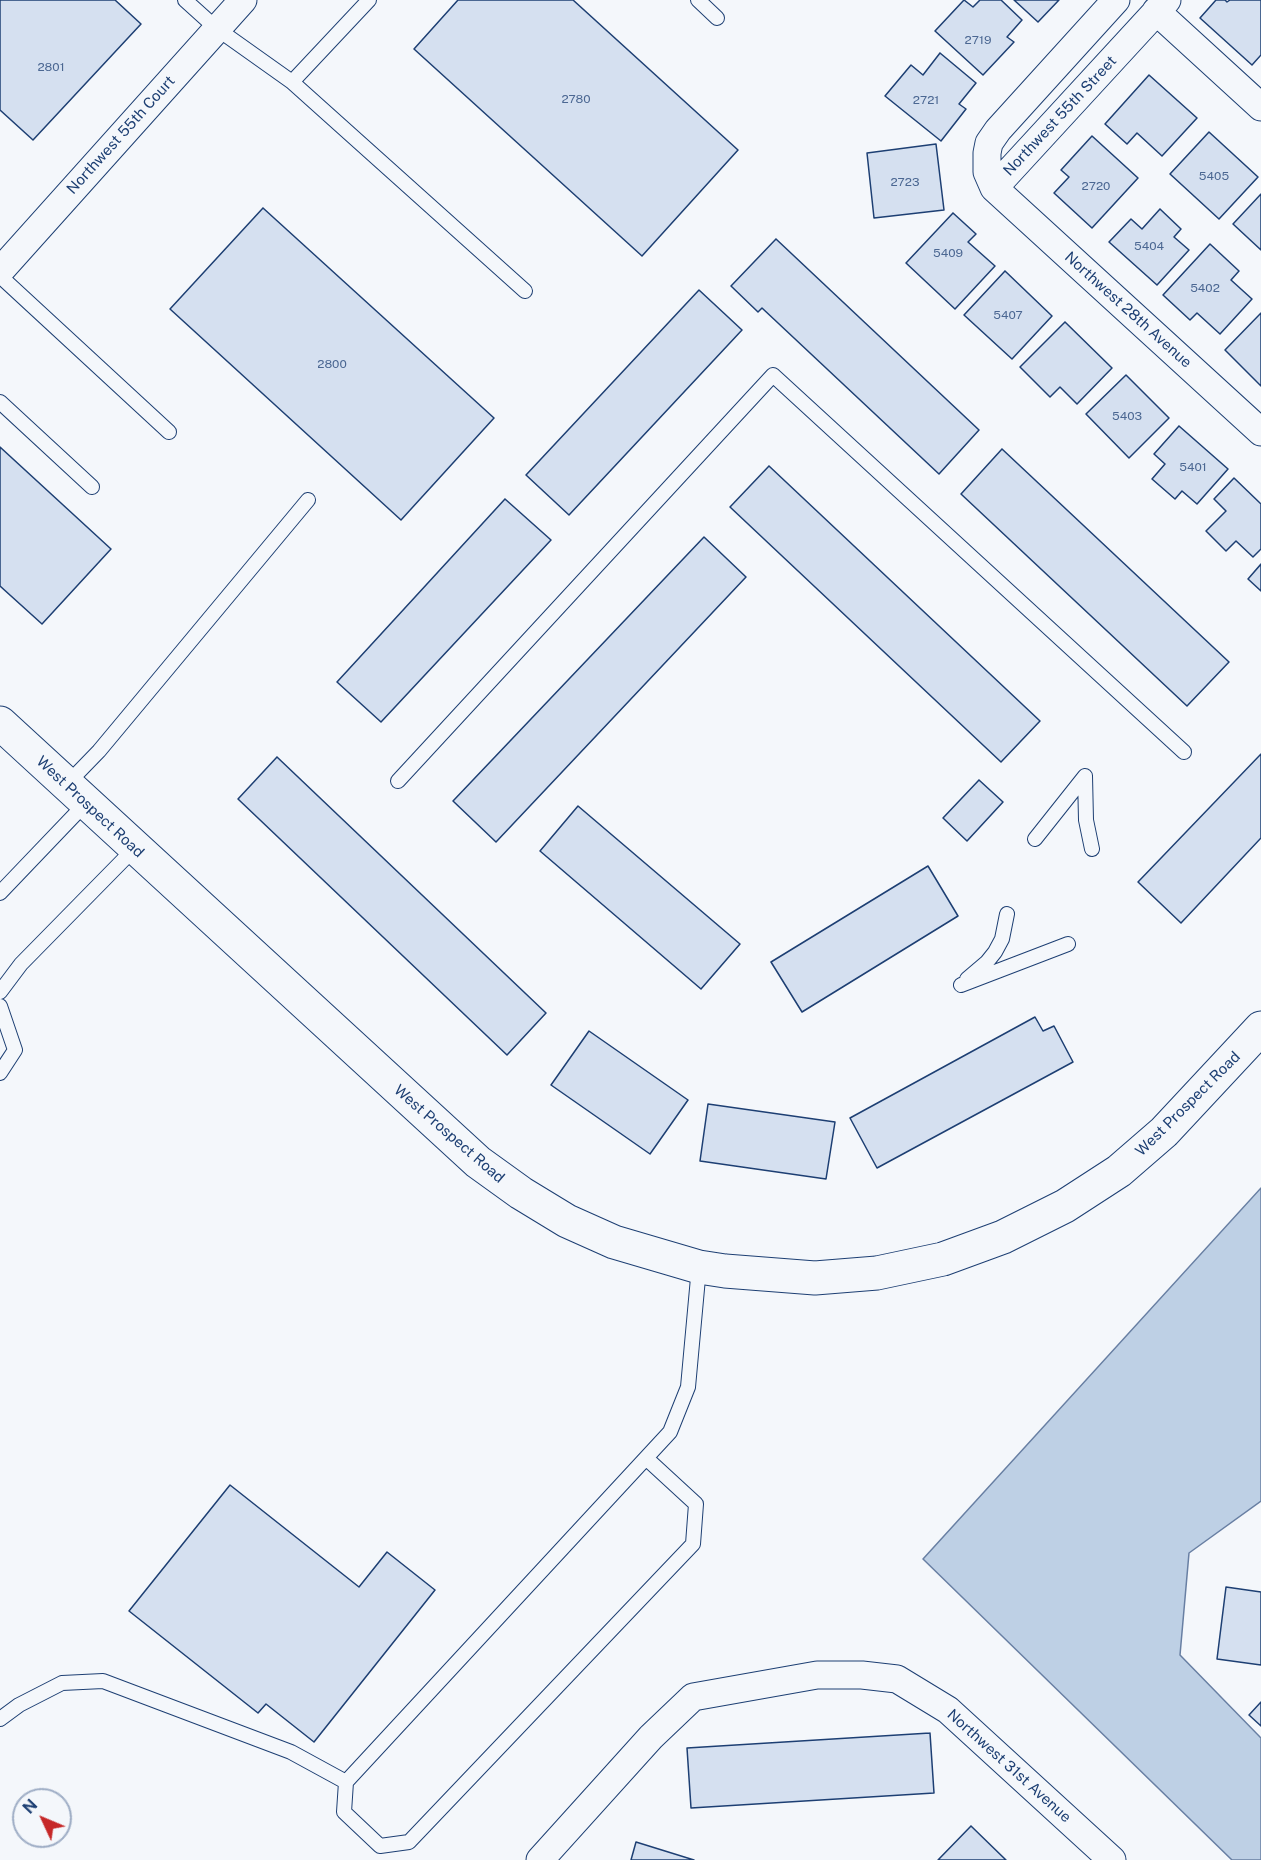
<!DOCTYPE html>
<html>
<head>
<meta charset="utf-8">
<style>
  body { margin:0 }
  #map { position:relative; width:1261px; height:1860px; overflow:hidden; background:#f4f7fb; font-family:"Public Sans",sans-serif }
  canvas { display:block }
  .north { position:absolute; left:12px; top:1788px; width:60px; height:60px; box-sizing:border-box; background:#f4f7fb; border:2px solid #9eadc5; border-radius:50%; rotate:314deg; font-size:16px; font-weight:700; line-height:24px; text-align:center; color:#1d3f73 }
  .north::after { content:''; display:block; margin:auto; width:21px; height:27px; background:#c62828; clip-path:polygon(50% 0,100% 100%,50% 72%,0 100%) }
</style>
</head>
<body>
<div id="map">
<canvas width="1261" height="1860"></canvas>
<div class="north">N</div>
</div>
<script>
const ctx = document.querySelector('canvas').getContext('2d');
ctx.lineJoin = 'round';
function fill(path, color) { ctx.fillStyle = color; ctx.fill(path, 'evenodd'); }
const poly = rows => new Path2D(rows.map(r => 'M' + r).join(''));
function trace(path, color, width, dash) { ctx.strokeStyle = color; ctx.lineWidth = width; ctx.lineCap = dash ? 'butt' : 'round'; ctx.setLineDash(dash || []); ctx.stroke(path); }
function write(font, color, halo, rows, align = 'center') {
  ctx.font = font + ' "Public Sans",sans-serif'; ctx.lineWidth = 4.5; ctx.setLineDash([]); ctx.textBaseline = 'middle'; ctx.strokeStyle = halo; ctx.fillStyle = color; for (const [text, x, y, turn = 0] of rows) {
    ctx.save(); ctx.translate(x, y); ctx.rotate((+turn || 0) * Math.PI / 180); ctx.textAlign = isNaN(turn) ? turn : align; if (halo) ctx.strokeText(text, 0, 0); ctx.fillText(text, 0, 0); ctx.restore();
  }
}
const water = poly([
  [1261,1188,1261,1501,1189,1553,1180,1655,1261,1738,1261,1860,1232,1860,923,1559,1261,1188]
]);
const building = poly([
  [0,0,115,0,141,24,33,140,0,110,0,0],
  [458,0,573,0,738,150,642,256,414,49,458,0],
  [964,0,973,7,980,0,1001,0,1022,20,1007,37,1014,42,983,75,935,31,964,0],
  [1014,0,1059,0,1038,22,1014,0],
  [1216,0,1225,0,1227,2,1230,0,1261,0,1261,55,1252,65,1200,18,1216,0],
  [940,53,976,83,959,104,966,109,941,141,885,96,911,65,923,75,940,53],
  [1149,75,1197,118,1162,156,1137,133,1127,144,1105,124,1149,75],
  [1209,132,1258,177,1219,219,1170,174,1209,132],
  [1092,136,1138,178,1092,228,1054,193,1069,177,1061,170,1092,136],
  [936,144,944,210,874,218,867,153,936,144],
  [1261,194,1261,250,1233,224,1261,194],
  [263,208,494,418,401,520,170,309,263,208],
  [1160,209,1181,229,1174,237,1189,250,1157,285,1109,242,1131,219,1142,229,1160,209],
  [953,213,976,234,968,242,995,266,955,309,906,263,953,213],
  [776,239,979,430,939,474,762,308,758,312,731,286,776,239],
  [1210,244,1239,271,1231,280,1252,299,1220,334,1197,313,1190,320,1163,295,1210,244],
  [1005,271,1052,316,1012,359,964,315,1005,271],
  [699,290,742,330,569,515,526,475,699,290],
  [1261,313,1261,386,1225,350,1261,313],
  [1065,322,1112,368,1077,404,1060,387,1050,397,1020,367,1065,322],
  [1126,375,1169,418,1129,458,1086,414,1126,375],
  [1179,426,1228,469,1197,504,1182,491,1175,499,1152,479,1165,464,1154,454,1179,426],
  [0,447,111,549,42,624,0,586,0,447],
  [1002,449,1229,662,1187,706,961,494,1002,449],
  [769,466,1040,721,1001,762,730,507,769,466],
  [1234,478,1261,504,1261,549,1253,557,1236,541,1226,551,1206,531,1226,511,1214,499,1234,478],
  [505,499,551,540,381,722,337,682,505,499],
  [704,537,746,577,496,842,453,801,704,537],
  [1261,564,1261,591,1248,579,1261,564],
  [1261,754,1261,838,1181,923,1138,882,1261,754],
  [277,757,546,1013,507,1055,238,799,277,757],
  [979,780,1003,802,967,841,943,818,979,780],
  [578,806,740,944,701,989,540,851,578,806],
  [928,866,958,916,802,1012,771,962,928,866],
  [1035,1017,1043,1031,1054,1026,1073,1062,877,1168,850,1118,1035,1017],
  [589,1031,688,1100,650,1154,551,1085,589,1031],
  [708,1104,835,1122,826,1179,700,1161,708,1104],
  [230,1485,359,1587,387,1552,435,1590,314,1742,266,1704,258,1713,129,1611,230,1485],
  [1226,1587,1261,1592,1261,1665,1217,1659,1226,1587],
  [1261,1702,1261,1726,1249,1715,1261,1702],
  [930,1733,934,1793,691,1808,687,1748,930,1733],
  [971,1826,1006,1860,938,1860,971,1826],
  [636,1842,694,1860,631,1860,636,1842]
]);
const service = poly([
  [185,0,216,28,292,82,525,291],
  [698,0,717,18],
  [292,82,369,0],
  [0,276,169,432],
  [0,402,92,487],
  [1085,776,1086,820,1092,849],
  [398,781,773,375,1184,752],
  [67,784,99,751,308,500],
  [1035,839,1085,776],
  [0,893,86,803],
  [967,979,987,962,995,952,1002,939,1007,914],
  [961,985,1068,944],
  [0,992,21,964,135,848],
  [0,1006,15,1050,0,1073],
  [646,1458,696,1504,693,1544,409,1842,380,1846,344,1812,346,1782,670,1432,688,1387,699,1267],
  [0,1719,19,1705,62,1683,103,1681,291,1752,346,1782]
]);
const minor = poly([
  [1116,0,998,130,989,143,987,153,987,172,994,188,1261,432],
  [1156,11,1261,107],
  [994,188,1167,0],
  [0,271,243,0],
  [540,1860,651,1737,693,1697,817,1675,862,1675,897,1679,948,1710,1112,1860]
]);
const secondary = poly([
  [0,723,478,1162,521,1193,567,1221,614,1242,699,1267,725,1271,815,1278,877,1273,943,1259,1003,1237,1065,1206,1119,1171,1164,1132,1261,1028]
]);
const numberNames = [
  ["2719",978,40],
  ["2801",51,67],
  ["2780",576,99],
  ["2721",926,100],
  ["5405",1214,176],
  ["2723",905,182],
  ["2720",1096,186],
  ["5404",1149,246],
  ["5409",948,253],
  ["5402",1205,288],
  ["5407",1008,315],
  ["2800",332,364],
  ["5403",1127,416],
  ["5401",1193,467]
];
const streetNames = [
  ["Northwest 55th Street",1060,116,-47],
  ["Northwest 55th Court",121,135,-48],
  ["Northwest 28th Avenue",1128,310,42],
  ["West Prospect Road",90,807,43],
  ["West Prospect Road",1188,1104,-45],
  ["West Prospect Road",449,1134,41],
  ["Northwest 31st Avenue",1009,1766,42]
];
fill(water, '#bed0e5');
trace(water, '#687fa3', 1.5);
fill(building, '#d5e0f0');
trace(building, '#1d3f73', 1.5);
trace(service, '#1d3f73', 16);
trace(minor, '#1d3f73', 29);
trace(secondary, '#1d3f73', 35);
trace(service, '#f4f7fb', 14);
trace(minor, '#f4f7fb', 27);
trace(secondary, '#f4f7fb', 33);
write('12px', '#4b6792', null, numberNames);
write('15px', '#1d3f73', '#f4f7fb', streetNames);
</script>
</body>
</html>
